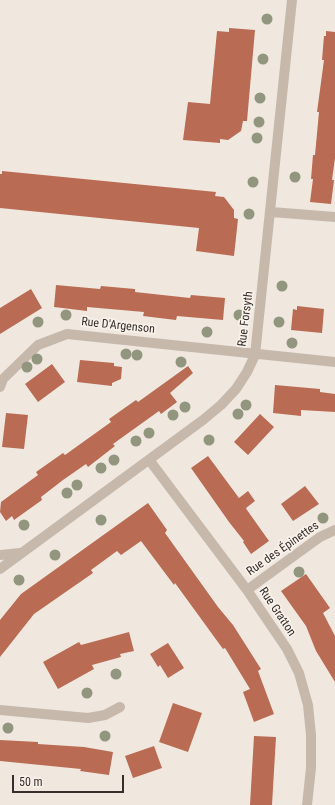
<!DOCTYPE html>
<html>
<head>
<meta charset="utf-8">
<style>
  body { margin:0 }
  #map { position:relative; width:335px; height:805px; overflow:hidden; background:#f0e8df; font-family:"Roboto Condensed",sans-serif }
  canvas { display:block }
  .scale { position:absolute; left:12px; top:775px; width:112px; height:18px; box-sizing:border-box; border:2px solid #362e2a; border-top:0; padding-left:5px; font-size:12px; line-height:14px; white-space:nowrap; color:#362e2a; -webkit-text-stroke:3px #f8f2eb; paint-order:stroke }
</style>
</head>
<body>
<div id="map">
<canvas width="335" height="805"></canvas>
<div class="scale">50 m</div>
</div>
<script>
const ctx = document.querySelector('canvas').getContext('2d');
ctx.lineJoin = 'round';
function fill(path, color) { ctx.fillStyle = color; ctx.fill(path, 'evenodd'); }
const poly = rows => new Path2D(rows.map(r => 'M' + r).join(''));
function trace(path, color, width, dash) { ctx.strokeStyle = color; ctx.lineWidth = width; ctx.lineCap = dash ? 'butt' : 'round'; ctx.setLineDash(dash || []); ctx.stroke(path); }
function write(font, color, halo, rows, align = 'center') {
  ctx.font = font + ' "Roboto Condensed",sans-serif'; ctx.lineWidth = 3.5; ctx.setLineDash([]); ctx.textBaseline = 'middle'; ctx.strokeStyle = halo; ctx.fillStyle = color; for (const [text, x, y, turn = 0] of rows) {
    ctx.save(); ctx.translate(x, y); ctx.rotate((+turn || 0) * Math.PI / 180); ctx.textAlign = isNaN(turn) ? turn : align; if (halo) ctx.strokeText(text, 0, 0); ctx.fillText(text, 0, 0); ctx.restore();
  }
}
const building = poly([
  [229,28,255,30,247,121,243,121,241,131,228,140,220,139,220,143,183,140,188,102,210,104,217,31,229,32],
  [326,31,335,32,335,158,332,180,334,180,331,204,310,202,313,179,311,179,313,155,315,155,319,112,317,112,324,60,322,60,324,36,326,36],
  [2,171,216,192,215,196,224,197,234,210,234,218,238,219,234,256,196,251,199,228,0,208,0,174,2,174],
  [56,285,100,289,101,286,135,289,135,292,190,298,191,295,225,298,223,320,177,316,176,320,143,316,144,312,87,307,87,311,54,307],
  [31,289,42,308,0,334,0,308],
  [297,306,324,309,322,333,291,330,293,309,297,310],
  [80,360,114,363,114,366,122,367,121,379,112,383,112,386,77,382],
  [52,364,65,382,38,402,25,384],
  [188,366,193,373,170,393,177,402,161,414,159,411,113,444,115,446,88,467,86,464,63,480,41,497,42,500,14,520,12,516,6,521,0,512,1,502,38,475,36,472,63,453,65,455,111,422,109,419,136,400,138,402],
  [275,385,320,389,320,392,335,394,335,412,301,410,301,416,273,413],
  [6,413,28,415,24,449,2,447],
  [260,414,274,427,248,455,234,442],
  [208,456,239,498,248,491,255,501,246,508,247,510,269,541,251,554,243,542,244,541,229,522,191,468],
  [305,486,319,504,293,521,281,504],
  [148,503,167,530,165,533,218,607,233,625,261,669,258,671,274,714,254,722,243,692,250,689,225,648,223,649,175,583,174,585,141,541,121,555,117,551,91,570,93,573,34,614,0,657,0,620,21,594],
  [306,574,330,608,323,613,335,636,335,682,316,651,306,626,281,591],
  [129,632,134,651,120,654,121,657,92,665,94,669,58,689,43,662,79,642,81,645],
  [168,643,184,668,168,678,160,665,158,667,150,654],
  [173,703,202,713,188,752,159,742],
  [254,736,276,737,272,805,250,805],
  [0,740,38,742,38,744,84,747,113,752,109,775,80,771,81,769,0,761],
  [154,746,162,768,133,778,125,756]
]);
const street = poly([
  [271,212,335,217],
  [0,387,3,379,38,345,67,334,335,362],
  [150,461,247,590,287,649,299,673,308,705,311,735,311,768,307,805],
  [0,555,20,553],
  [0,569,203,420,221,405,236,389,247,372,255,355,292,0],
  [247,590,320,537,335,530],
  [0,710,88,718,105,715,120,707]
]);
const trees = [
  [267,19],
  [263,59],
  [260,98],
  [259,122],
  [257,138],
  [295,177],
  [253,182],
  [249,214],
  [282,286],
  [66,315],
  [239,315],
  [38,322],
  [279,322],
  [207,332],
  [292,343],
  [126,354],
  [137,355],
  [37,359],
  [181,362],
  [27,367],
  [246,405],
  [185,407],
  [238,414],
  [173,415],
  [149,433],
  [209,440],
  [136,441],
  [114,460],
  [101,468],
  [77,485],
  [67,493],
  [323,518],
  [101,520],
  [24,525],
  [55,555],
  [299,572],
  [19,580],
  [116,674],
  [87,693],
  [8,728],
  [105,736]
];
const streetNames = [
  ["Rue Forsyth",246,319,-83],
  ["Rue D'Argenson",118,326,6],
  ["Rue des Épinettes",283,549,-35],
  ["Rue Gratton",277,612,56]
];
fill(building, '#b96b53');
trace(street, '#c7b8ac', 10);
ctx.fillStyle = '#92967f';
for (const [x, y] of trees) { ctx.beginPath(); ctx.arc(x, y, 5.5, 0, 2 * Math.PI); ctx.fill(); }
write('12px', '#362e2a', '#f8f2eb', streetNames);
</script>
</body>
</html>
